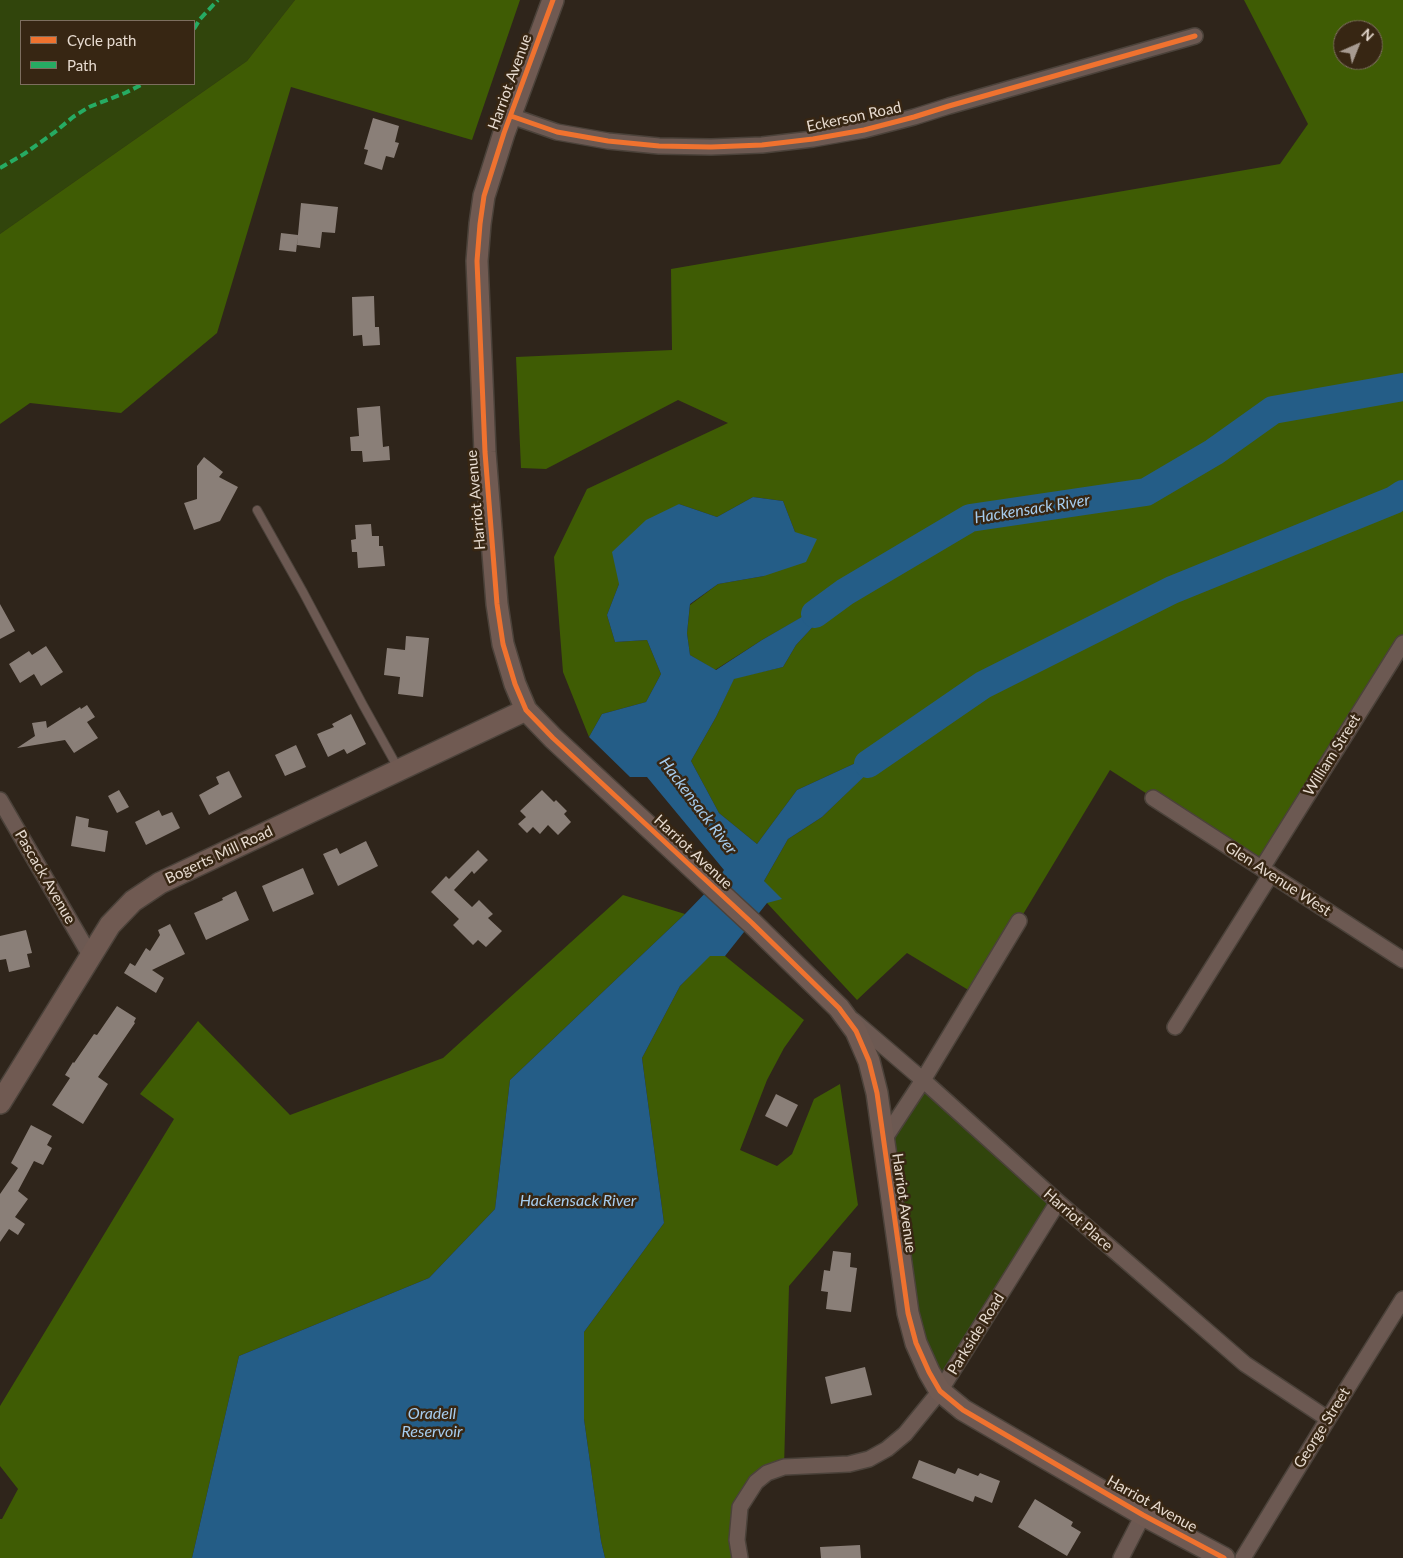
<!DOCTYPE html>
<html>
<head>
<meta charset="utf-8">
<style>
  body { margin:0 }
  #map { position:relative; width:1403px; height:1558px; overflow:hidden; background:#2f251b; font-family:Lato,sans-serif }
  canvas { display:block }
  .legend { position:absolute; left:20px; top:20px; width:175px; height:65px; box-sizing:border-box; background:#372613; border:1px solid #7d6e5f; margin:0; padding:6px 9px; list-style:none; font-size:15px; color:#e7dbd0 }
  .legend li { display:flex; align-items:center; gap:10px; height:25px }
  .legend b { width:25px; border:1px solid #7d6e5f }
  .north { position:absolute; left:1333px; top:20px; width:50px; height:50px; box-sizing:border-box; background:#372613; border:1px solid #7d6e5f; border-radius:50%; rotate:44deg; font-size:14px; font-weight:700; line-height:20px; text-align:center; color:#e7dbd0 }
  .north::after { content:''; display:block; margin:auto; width:18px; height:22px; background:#a79b91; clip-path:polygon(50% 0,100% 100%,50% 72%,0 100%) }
</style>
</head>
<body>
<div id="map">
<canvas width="1403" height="1558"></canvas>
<ul class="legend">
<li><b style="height:6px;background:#ef722f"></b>Cycle path</li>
<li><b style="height:6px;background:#26ab63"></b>Path</li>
</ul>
<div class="north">N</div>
</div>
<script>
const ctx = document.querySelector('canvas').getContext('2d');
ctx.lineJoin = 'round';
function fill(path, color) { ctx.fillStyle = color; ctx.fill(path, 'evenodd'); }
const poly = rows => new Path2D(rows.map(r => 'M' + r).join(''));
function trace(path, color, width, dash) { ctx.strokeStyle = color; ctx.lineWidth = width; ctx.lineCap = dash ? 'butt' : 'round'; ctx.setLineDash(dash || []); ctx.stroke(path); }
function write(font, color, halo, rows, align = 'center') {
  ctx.font = font + ' Lato,sans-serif'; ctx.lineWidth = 5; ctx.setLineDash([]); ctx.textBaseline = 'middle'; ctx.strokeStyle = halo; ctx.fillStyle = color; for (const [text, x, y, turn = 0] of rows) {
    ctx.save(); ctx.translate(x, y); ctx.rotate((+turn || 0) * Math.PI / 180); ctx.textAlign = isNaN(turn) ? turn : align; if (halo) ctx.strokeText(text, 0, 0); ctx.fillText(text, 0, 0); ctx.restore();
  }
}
const green = poly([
  [0,0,295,0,247,61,0,234],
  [21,21,194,21,194,84,21,84],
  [923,1080,1058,1202,940,1391,929,1372,883,1141]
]);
const forest = poly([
  [295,0,520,0,472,140,291,87,217,333,121,413,30,403,0,424,0,234,247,61],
  [1244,0,1403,0,1403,643,1262,868,1110,770,975,994,907,953,857,1000,767,903,764,881,788,839,822,817,897,744,797,790,757,844,719,813,691,761,716,717,734,678,783,667,796,645,843,594,762,640,715,670,690,655,687,633,690,605,718,584,764,576,795,532,783,501,753,497,717,517,679,504,619,584,607,615,615,642,647,640,661,674,646,702,602,714,589,737,563,672,554,557,587,489,728,423,678,400,546,469,521,468,516,357,672,350,671,269,1280,164,1308,124],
  [1343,30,1373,30,1373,60,1343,60],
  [623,895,685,914,510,1080,495,1209,429,1278,239,1356,192,1558,0,1558,0,1519,2,1519,18,1489,0,1466,0,1406,174,1119,140,1094,198,1021,290,1115,443,1058],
  [710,955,725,956,804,1020,784,1048,767,1080,740,1150,777,1166,792,1154,814,1099,840,1084,858,1205,789,1286,784,1467,747,1494,740,1558,605,1558,601,1541,584,1419,584,1332,664,1223,642,1058,680,986]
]);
const water = poly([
  [753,497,783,501,795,532,817,539,806,562,764,576,718,584,690,604,687,633,690,655,716,670,762,640,845,592,796,645,783,667,734,679,716,717,691,761,719,813,757,844,797,790,899,743,822,817,788,839,764,881,782,899,767,903,725,956,710,956,680,986,642,1058,664,1223,584,1332,584,1419,601,1541,605,1558,192,1558,239,1356,429,1278,495,1209,510,1080,685,914,713,885,724,870,647,777,630,777,589,737,602,714,646,702,661,674,647,640,615,642,607,615,619,584,612,552,646,520,679,504,717,517]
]);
const river = poly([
  [815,614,845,592,970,518,1146,492,1214,452,1273,410,1403,387],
  [868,764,983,685,1172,590,1394,500,1403,494]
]);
const building = poly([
  [373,118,399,126,395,142,399,143,394,158,386,156,382,170,364,164,368,150,364,149],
  [301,203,338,207,335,233,322,232,320,248,297,245],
  [281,233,298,235,296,252,279,250],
  [374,296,375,327,379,327,380,345,363,346,362,335,353,336,352,297],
  [380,406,383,447,389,446,390,460,363,462,362,451,351,451,350,437,359,436,357,408],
  [204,457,223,472,219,477,238,487,220,521,194,530,184,503,197,499,197,466],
  [371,524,372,536,379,536,379,546,383,546,385,566,358,568,357,552,352,552,351,540,356,539,355,525],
  [0,604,15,631,0,639],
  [406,636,429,638,423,697,398,694,400,677,384,675,387,648,405,650],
  [46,646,63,672,41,686,34,674,20,683,9,664,29,651,32,655],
  [87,705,95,717,87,722,98,738,74,753,65,740,17,748,35,736,32,723,46,721,47,728,80,707,81,709],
  [351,714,366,744,347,754,344,749,328,757,317,734,334,727,332,724],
  [296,745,306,767,285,776,275,755],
  [229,771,242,797,209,815,199,795,219,784,216,777],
  [119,790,129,807,117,813,108,796],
  [542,790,554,802,556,800,567,811,564,814,571,822,558,835,548,825,540,834,533,827,527,833,518,824,526,817,520,811],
  [159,810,162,816,172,812,180,828,146,845,135,822],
  [76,816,89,819,88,827,108,831,105,852,71,846],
  [366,841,378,866,338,886,323,854,337,848,340,854],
  [478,850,488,860,474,874,472,871,454,890,472,907,479,900,493,914,488,918,502,931,486,947,478,940,473,945,453,925,459,919,431,892,446,876,449,879],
  [303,868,314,894,273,912,262,886],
  [236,891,249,920,206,940,194,913,223,900,222,898],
  [170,924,185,954,152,970,164,978,156,993,124,973,130,963,135,966,146,948,150,951,160,935,158,930],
  [26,930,32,953,27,954,30,967,9,972,6,959,0,960,0,936],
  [117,1006,136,1018,134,1022,135,1023,98,1077,108,1084,83,1124,52,1105,70,1078,65,1075,73,1062,74,1063,94,1034,97,1035],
  [776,1094,798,1105,787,1127,765,1116],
  [31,1125,52,1136,47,1145,52,1148,43,1165,34,1161,18,1191,28,1199,15,1217,25,1224,18,1235,9,1229,0,1242,0,1194,18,1168,11,1163],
  [833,1251,851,1253,850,1267,857,1268,851,1312,826,1309,828,1292,821,1291,824,1270,830,1271],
  [865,1367,872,1395,831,1404,825,1377],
  [919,1460,955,1474,958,1468,978,1476,980,1473,1000,1481,992,1503,975,1496,973,1502,912,1478],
  [1035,1499,1073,1522,1071,1526,1081,1532,1067,1556,1018,1527],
  [860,1545,861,1558,821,1558,820,1547]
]);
const lane = poly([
  [257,510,303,592,363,705,398,768]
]);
const street = poly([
  [511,116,557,132,608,141,659,146,711,147,762,145,813,139,864,130,914,117,949,106,1195,36],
  [1153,798,1403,960],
  [0,800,90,955],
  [1262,868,1403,643],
  [853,1020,923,1080,1058,1202,1245,1364,1328,1419],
  [1175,1027,1271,874],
  [883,1141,923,1080,1019,921],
  [740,1558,737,1540,740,1507,756,1482,767,1473,784,1467,849,1464,869,1459,887,1449,905,1434,940,1391,1058,1202],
  [1121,1558,1143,1515],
  [1243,1558,1328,1419,1403,1299]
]);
const secondary = poly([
  [553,0,504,133,484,196,480,224,477,261,485,452,497,604,503,644,515,684,526,710,553,738,752,923,839,1008,856,1031,869,1061,877,1093,908,1313,916,1343,929,1372,940,1391,963,1410,1143,1515,1224,1558],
  [0,1103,110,925,133,901,160,883,526,710]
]);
const quiet = poly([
  [194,29,200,19,218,0],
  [0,168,24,154,55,132,73,117,89,107,125,93,143,84]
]);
const cycleway = poly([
  [553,0,504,133,484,196,480,224,477,261,485,452,497,604,503,644,515,684,526,710,553,738,752,923,839,1008,856,1031,869,1061,877,1093,908,1313,916,1343,929,1372,940,1391,963,1410,1143,1515,1224,1558],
  [511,116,557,132,608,141,659,146,711,147,762,145,813,139,864,130,914,117,949,106,1195,36]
]);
const streetNames = [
  ["Harriot Avenue",510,82,-70],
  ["Eckerson Road",854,117,-12],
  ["Harriot Avenue",476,500,-95],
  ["William Street",1332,755,-58],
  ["Harriot Avenue",693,852,43],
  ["Bogerts Mill Road",219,855,-25],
  ["Pascack Avenue",45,877,60],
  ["Glen Avenue West",1278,879,33],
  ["Harriot Avenue",904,1203,82],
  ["Harriot Place",1078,1220,41],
  ["Parkside Road",976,1334,-58],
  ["George Street",1322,1428,-58],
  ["Harriot Avenue",1152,1504,29]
];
const waterNames = [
  ["Hackensack River",1032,509,-9],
  ["Hackensack River",698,806,53],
  ["Hackensack River",578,1201],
  ["Oradell",432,1414],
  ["Reservoir",432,1432]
];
fill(green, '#31450c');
fill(forest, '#3f5c04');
fill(water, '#245d87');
trace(river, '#245d87', 28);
fill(building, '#8a7f78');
trace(lane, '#4b423a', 10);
trace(street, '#4b423a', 18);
trace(secondary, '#4b423a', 24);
trace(lane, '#6c5952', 8);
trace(street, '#6c5952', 15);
trace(secondary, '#705a52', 21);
trace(quiet, '#26ab63', 4, [8, 4]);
trace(cycleway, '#ef722f', 5);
write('15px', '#e7dbd0', '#372613', streetNames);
write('italic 16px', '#a6ccee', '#372613', waterNames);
</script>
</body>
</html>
